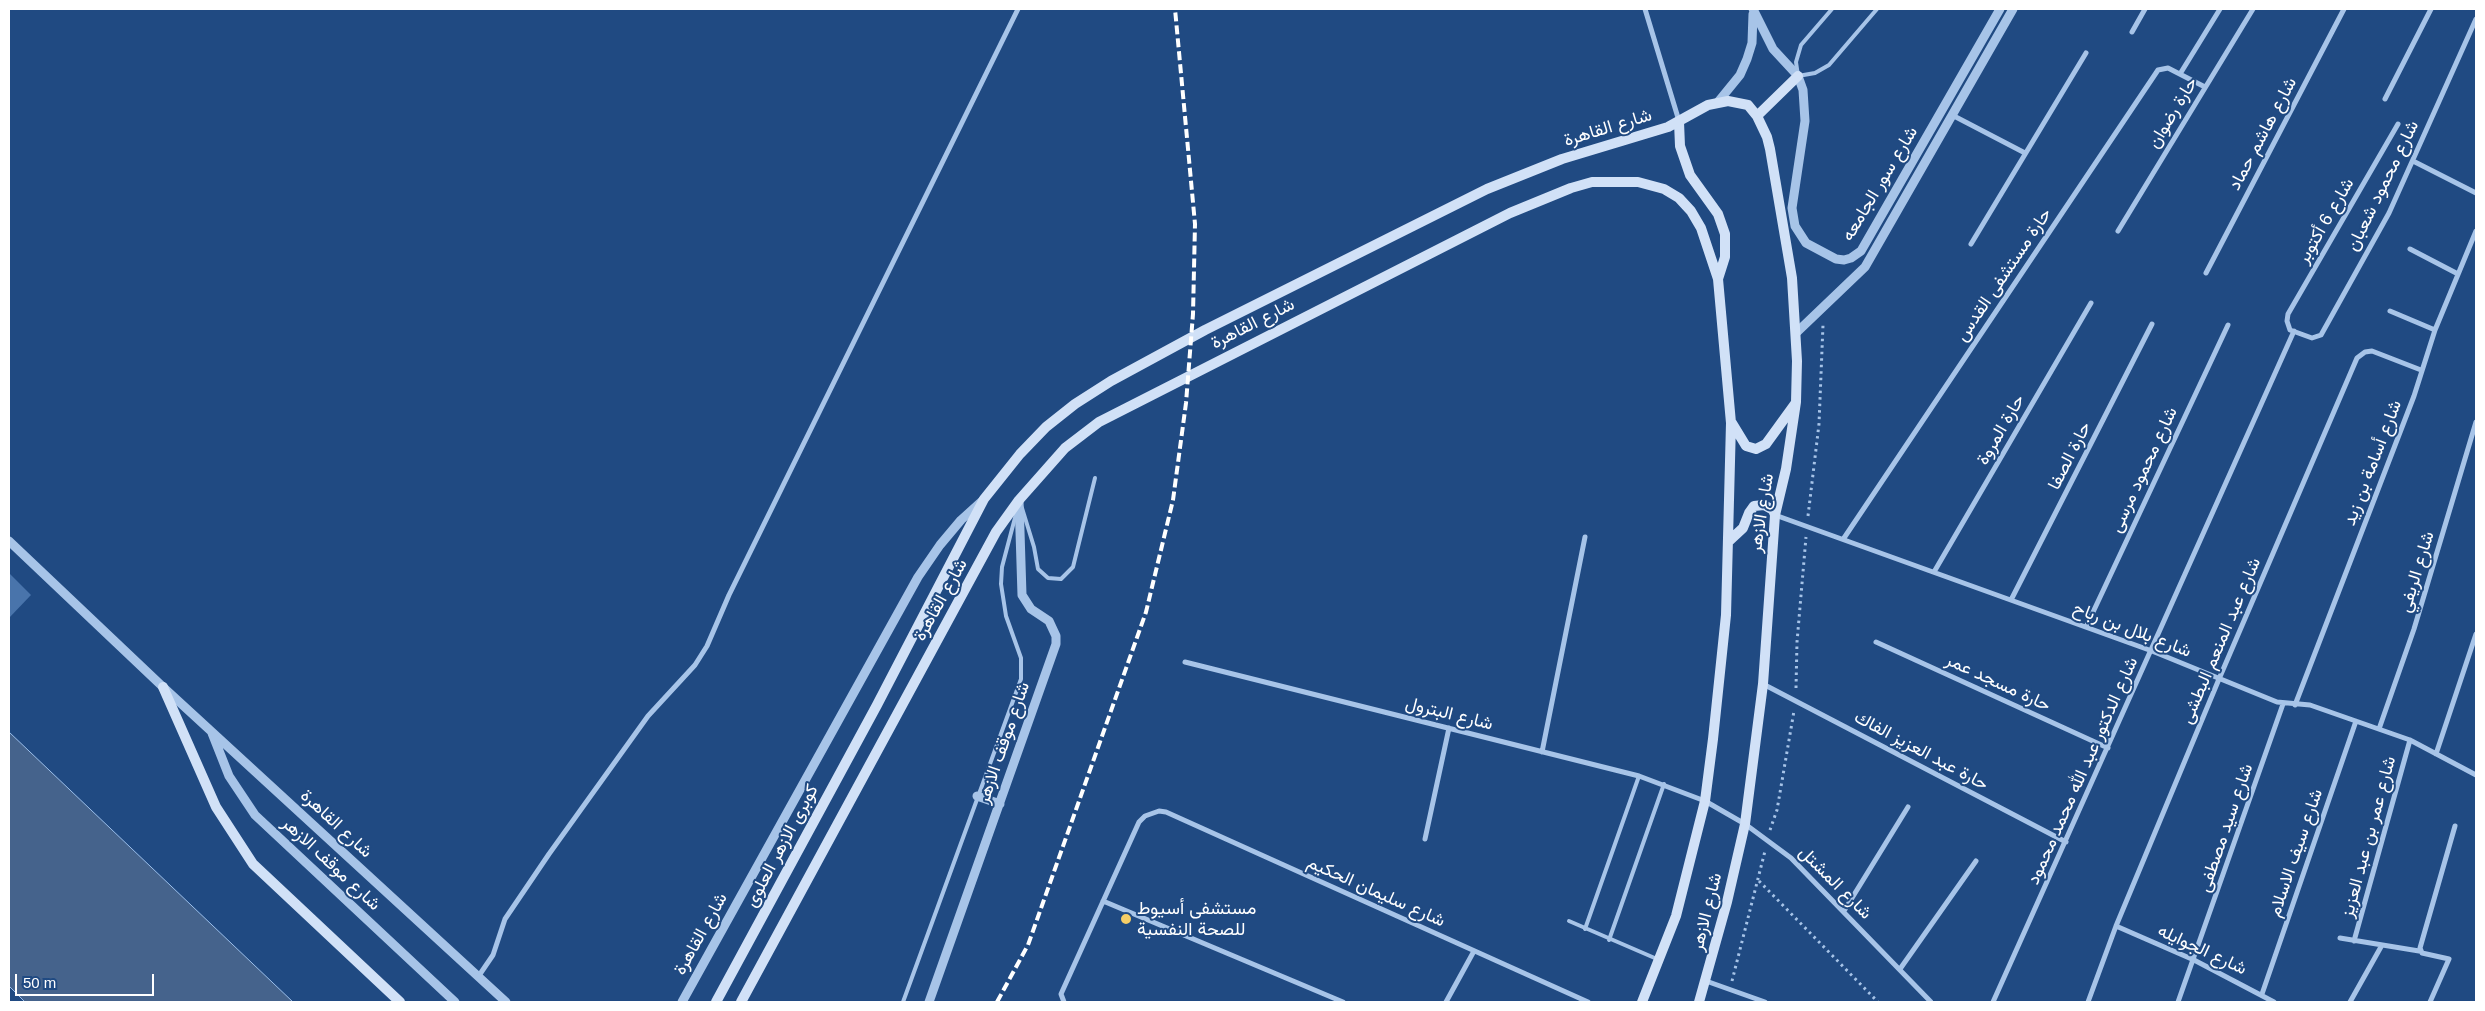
<!DOCTYPE html>
<html>
<head>
<meta charset="utf-8">
<style>
  body { margin:0 }
  #map { position:relative; width:2485px; height:1011px; overflow:hidden; background:#204a82; font-family:Helvetica,sans-serif }
  canvas { display:block }
  .frame { position:absolute; inset:0; border:10px solid #fff; pointer-events:none }
  .scale { position:absolute; left:15px; top:974px; width:139px; height:22px; box-sizing:border-box; border:2px solid #fff; border-top:0; padding-left:6px; font-size:15px; line-height:18px; white-space:nowrap; color:#fff; -webkit-text-stroke:4px #204a82; paint-order:stroke }
</style>
</head>
<body>
<div id="map">
<canvas width="2485" height="1011"></canvas>
<div class="frame"></div>
<div class="scale">50 m</div>
</div>
<script>
const ctx = document.querySelector('canvas').getContext('2d');
ctx.lineJoin = 'round';
function fill(path, color) { ctx.fillStyle = color; ctx.fill(path, 'evenodd'); }
const poly = rows => new Path2D(rows.map(r => 'M' + r).join(''));
function trace(path, color, width, dash) { ctx.strokeStyle = color; ctx.lineWidth = width; ctx.lineCap = dash ? 'butt' : 'round'; ctx.setLineDash(dash || []); ctx.stroke(path); }
function write(font, color, halo, rows, align = 'center') {
  ctx.font = font + ' Helvetica,Vazirmatn,sans-serif'; ctx.lineWidth = 4; ctx.setLineDash([]); ctx.textBaseline = 'middle'; ctx.strokeStyle = halo; ctx.fillStyle = color; for (const [text, x, y, turn = 0] of rows) {
    ctx.save(); ctx.translate(x, y); ctx.rotate((+turn || 0) * Math.PI / 180); ctx.textAlign = isNaN(turn) ? turn : align; if (halo) ctx.strokeText(text, 0, 0); ctx.fillText(text, 0, 0); ctx.restore();
  }
}
const water = poly([
  [9,732,293,1002,25,1002,9,986,9,732]
]);
const building = poly([
  [9,573,31,595,9,618]
]);
const path = poly([
  [1808,516,1819,424,1823,325],
  [1796,688,1797,642,1806,537],
  [1770,830,1777,810,1794,711],
  [1759,881,1878,1002],
  [1732,981,1765,851]
]);
const service = poly([
  [1832,9,1801,45,1796,62,1798,76,1815,73,1829,65,1877,9],
  [1022,508,1034,547,1038,569,1048,578,1061,579,1073,567,1095,478],
  [1569,921,1657,959],
  [1585,929,1639,776],
  [1609,940,1664,784],
  [903,1002,1021,679,1021,658,1006,616,1001,584,1002,567,1016,514]
]);
const minor = poly([
  [1645,9,1679,121],
  [2132,32,2145,9],
  [2180,74,2220,9],
  [2385,99,2431,9],
  [1952,115,2025,153],
  [2398,124,2288,314,2287,321,2290,330,2312,338,2321,335,2389,213,2476,19],
  [2413,161,2476,193],
  [2118,231,2253,9],
  [1971,244,2086,53],
  [2410,249,2458,274],
  [2206,273,2344,9],
  [2390,311,2435,330],
  [1775,515,2152,651,2277,702,2310,705,2410,740,2476,775],
  [1844,538,2158,70,2168,68,2205,87],
  [1934,572,2091,303],
  [2011,600,2152,324],
  [2086,627,2228,325],
  [1876,642,2108,748],
  [1185,662,1639,776,1705,801,1745,824,1791,858,1931,1002],
  [1763,684,2066,842],
  [2295,705,2414,396,2435,330,2476,231],
  [2379,729,2414,629,2476,422],
  [1542,752,1585,537],
  [2436,754,2476,634],
  [1425,839,1449,728],
  [1103,901,1343,1002],
  [1844,911,1908,807],
  [2116,926,2194,960,2274,1002],
  [2340,938,2419,951],
  [2354,941,2410,740],
  [1900,969,1976,861],
  [478,977,493,955,505,919,549,854,648,716,695,665,707,646,729,595,1018,9],
  [1706,981,1765,1002],
  [2262,994,2356,721],
  [1064,1002,1061,994,1139,822,1145,816,1159,811,1166,812,1588,1002],
  [1446,1002,1474,951],
  [1993,1002,2294,331],
  [2088,1002,2116,926,2219,679,2357,358,2365,352,2372,351,2421,370],
  [2178,1002,2283,704],
  [2350,1002,2382,945],
  [2430,1002,2449,959,2422,953,2420,948,2455,826]
]);
const tertiary = poly([
  [1753,9,1773,49,1798,76,1803,90,1805,121,1792,208,1795,226,1806,243,1836,259,1844,260,1851,258,1861,251,2000,9],
  [1718,102,1740,75,1747,59,1752,43,1753,14],
  [1796,333,1865,267,2013,9],
  [9,541,163,687,506,1002],
  [212,733,229,776,255,815,455,1002],
  [977,796,1000,804],
  [682,1002,918,577,940,545,961,520,982,501],
  [929,1002,1056,644,1056,636,1049,621,1031,609,1022,595,1019,500]
]);
const secondary = poly([
  [1757,116,1798,76],
  [1679,122,1680,146,1690,175,1718,214,1725,234,1725,257,1718,279],
  [1732,423,1746,446,1756,449,1766,444,1795,404],
  [1729,541,1743,528,1749,513,1754,506,1764,505,1773,510,1775,515],
  [163,687,216,807,253,864,400,1002],
  [716,1002,877,705,984,499,1020,454,1046,427,1075,404,1111,381,1205,330,1487,189,1562,159,1668,127,1708,105,1728,101,1748,105,1757,116,1767,137,1770,149,1792,278,1797,361,1796,402,1786,469,1775,515,1763,684,1745,824,1727,902,1699,1002],
  [741,1002,996,532,1019,500,1065,448,1099,422,1510,213,1571,188,1592,182,1638,182,1664,189,1679,198,1691,211,1701,228,1718,279,1731,423,1726,615,1713,739,1705,801,1676,916,1642,1002]
]);
const rail = poly([
  [997,1002,1028,945,1146,612,1173,500,1186,403,1193,314,1195,224,1175,9]
]);
const markers = [
  [1126,919,6,"#f6ce67"]
];
const streetNames = [
  ["حارة رضوان",2173,113,-59],
  ["شارع القاهرة",1608,128,-17],
  ["شارع هاشم حماد",2263,134,-62],
  ["شارع سور الجامعه",1880,184,-59],
  ["شارع محمود شعبان",2383,186,-64],
  ["شارع 6 أكتوبر",2326,221,-60],
  ["حارة مستشفى القدس",2004,275,-56],
  ["شارع القاهرة",1253,324,-27],
  ["حارة المروة",2001,430,-60],
  ["حارة الصفا",2070,456,-63],
  ["شارع أسامة بن زيد",2373,463,-69],
  ["شارع محمود مرسى",2144,470,-65],
  ["شارع الازهر",1762,513,-81],
  ["شارع الريفي",2417,572,-73],
  ["شارع القاهرة",941,600,-61],
  ["شارع بلال بن رباح",2132,630,21],
  ["شارع عبد المنعم البطشى",2221,641,-67],
  ["حارة مسجد عمر",1998,683,25],
  ["شارع البترول",1449,714,14],
  ["شارع موقف الازهر",1004,743,-71],
  ["حارة عبد العزيز الفاك",1921,751,28],
  ["شارع الدكتور عبد الله محمد محمود",2083,771,-66],
  ["شارع القاهرة",336,824,43],
  ["شارع سيد مصطفى",2226,828,-71],
  ["شارع عمر بن عبد العزيز",2369,837,-75],
  ["كوبرى الازهر العلوى",782,846,-62],
  ["شارع سيف الاسلام",2296,853,-71],
  ["شارع موقف الازهر",331,864,43],
  ["شارع المشتل",1835,883,45],
  ["شارع سليمان الحكيم",1376,892,24],
  ["شارع الازهر",1707,912,-76],
  ["شارع القاهرة",701,934,-61],
  ["شارع الجوايله",2202,950,25]
];
const poiNames = [
  ["مستشفى أسيوط",1137,909],
  ["للصحة النفسية",1137,930]
];
fill(water, '#45638c');
trace(water, '#9abeea', 1);
fill(building, '#4974ab');
trace(path, '#a7c4e8', 3, [2.5, 4]);
trace(service, '#a7c4e8', 4);
trace(minor, '#a7c4e8', 5);
trace(tertiary, '#a7c4e8', 9);
trace(secondary, '#d1e1f7', 10);
trace(rail, '#fff', 4, [9, 4]);
for (const [x, y, r, color] of markers) { const dot = new Path2D(); dot.arc(x, y, r, 0, 2 * Math.PI); ctx.fillStyle = color; ctx.fill(dot); trace(dot, '#204a82', 2); }
write('18px', '#fff', '#204a82', streetNames);
write('18px', '#fff', '#204a82', poiNames, 'left');
</script>
</body>
</html>
